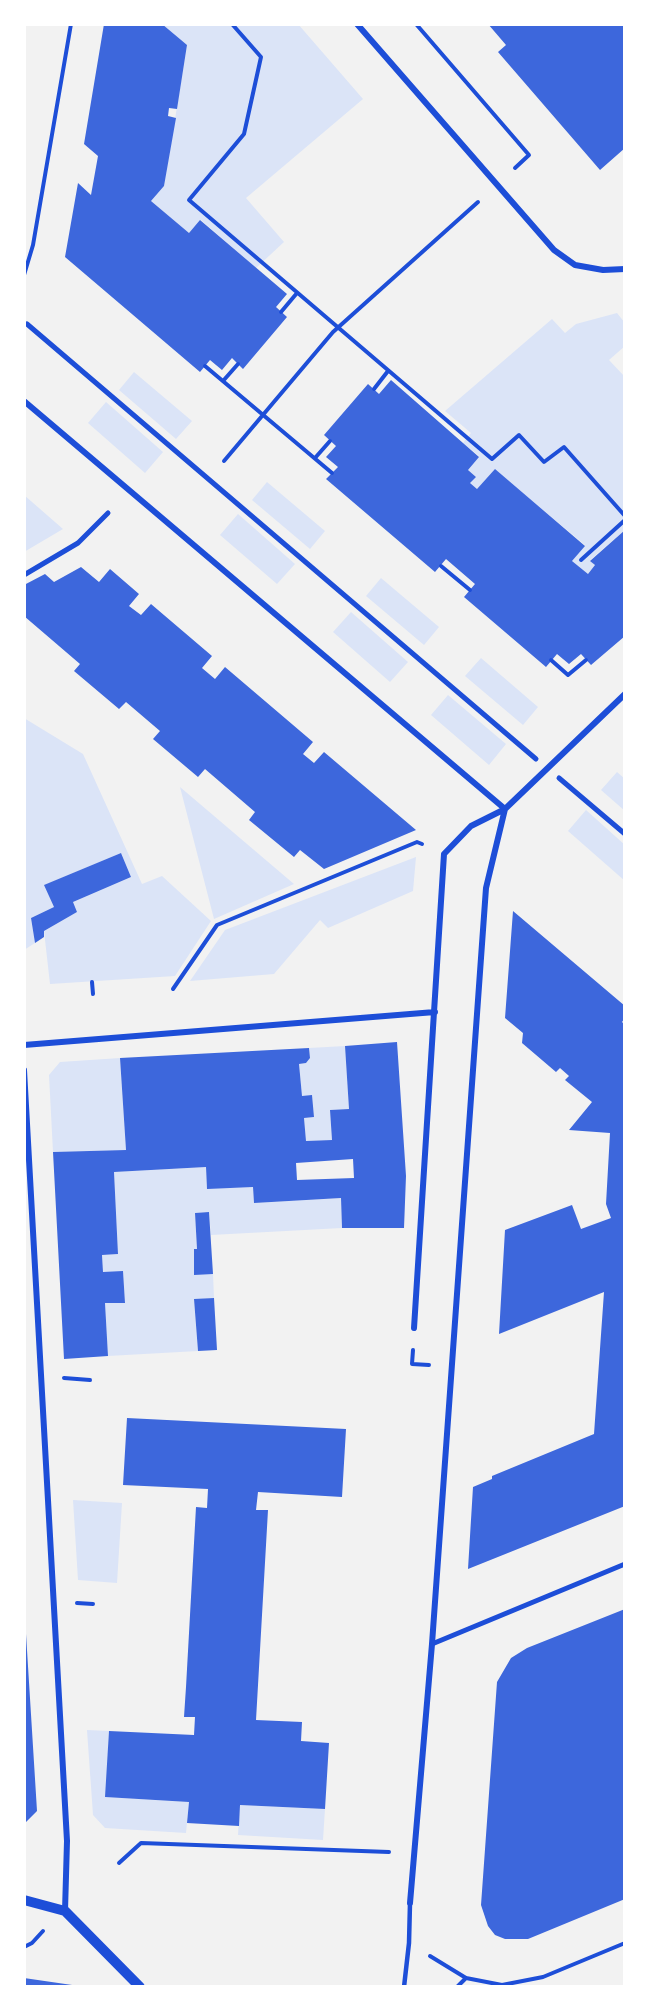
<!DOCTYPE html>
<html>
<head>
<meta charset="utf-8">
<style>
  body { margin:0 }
  #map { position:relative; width:649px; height:2011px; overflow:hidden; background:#f2f2f2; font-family:Jost,sans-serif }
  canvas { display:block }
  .frame { position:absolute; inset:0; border:26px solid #fff; pointer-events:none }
</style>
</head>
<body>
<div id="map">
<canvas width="649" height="2011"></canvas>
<div class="frame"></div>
</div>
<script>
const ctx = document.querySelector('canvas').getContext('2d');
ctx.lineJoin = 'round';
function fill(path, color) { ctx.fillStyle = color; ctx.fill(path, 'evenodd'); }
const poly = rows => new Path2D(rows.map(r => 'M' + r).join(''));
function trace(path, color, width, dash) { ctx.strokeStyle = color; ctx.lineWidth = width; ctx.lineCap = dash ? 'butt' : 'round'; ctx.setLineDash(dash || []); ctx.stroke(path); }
const green = poly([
  [162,24,298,24,363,99,246,198,284,242,256,268,201,220,189,233,151,201,164,186,187,46],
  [617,313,625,323,625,346,609,360,625,377,625,530,590,560,595,565,588,574,572,561,585,545,495,470,477,489,470,483,476,477,468,470,479,456,463,443,471,433,445,411,552,319,565,333,576,324],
  [134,372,192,421,176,439,119,390],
  [106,402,163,452,145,473,88,423],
  [267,482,325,531,310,549,252,500],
  [24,495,63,529,24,552],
  [238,514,295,564,277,584,220,535],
  [381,578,439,627,424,645,366,596],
  [351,612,408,662,390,682,333,632],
  [481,658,538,707,523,725,465,676],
  [448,695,506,744,489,765,431,715],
  [24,718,83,754,142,884,162,876,211,921,175,976,50,984,44,931,77,912,73,902,131,877,121,853,45,885,54,907,31,918,35,943,24,950],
  [617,772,625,779,625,811,601,790],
  [180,787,294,884,214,919],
  [586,810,625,845,625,881,568,831],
  [416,857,413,891,328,928,320,920,274,974,190,981,225,930],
  [345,1046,349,1109,330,1110,332,1140,306,1141,304,1118,314,1117,312,1096,302,1096,299,1064,306,1063,310,1058,309,1048],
  [120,1058,126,1150,53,1152,49,1075,60,1062],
  [206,1167,207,1188,253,1187,254,1203,341,1198,342,1228,211,1235,209,1212,195,1213,197,1249,194,1250,194,1274,213,1274,214,1298,194,1300,198,1351,108,1356,105,1303,125,1302,123,1272,103,1272,102,1255,118,1254,114,1172],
  [73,1500,122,1503,117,1583,78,1580],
  [87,1730,109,1731,106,1797,189,1802,186,1833,105,1828,93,1815],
  [240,1805,325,1809,323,1840,238,1835]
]);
const building = poly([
  [104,24,162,24,187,45,177,109,169,108,168,116,176,118,164,186,151,201,189,233,200,220,287,294,276,307,287,317,243,369,232,358,222,370,210,360,200,372,65,257,78,183,91,195,98,156,84,144],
  [488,24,625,24,625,148,600,170,498,52,506,45],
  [391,380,479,457,468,470,476,477,470,483,477,489,495,469,585,546,572,561,588,574,595,565,590,561,625,530,625,636,591,665,581,654,569,664,557,654,546,667,464,597,475,584,446,559,435,572,326,479,338,467,326,457,336,446,324,435,368,384,379,394],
  [81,567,99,582,110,569,139,594,129,606,141,615,151,604,212,656,202,668,215,679,225,667,313,742,303,754,314,763,324,752,416,830,324,869,300,850,294,857,249,820,255,812,205,769,198,777,153,739,160,731,126,702,119,709,74,671,80,664,24,616,24,585,45,574,54,582],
  [121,853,131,877,73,902,77,912,44,931,44,937,35,943,31,918,54,907,44,885],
  [513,911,625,1006,625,1018,622,1022,625,1025,625,1506,468,1569,473,1487,492,1479,492,1476,594,1434,604,1292,499,1334,505,1230,572,1205,581,1229,611,1218,606,1204,610,1133,569,1130,592,1102,565,1080,569,1076,560,1068,556,1072,522,1043,523,1033,505,1018],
  [397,1042,406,1176,404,1228,342,1228,341,1198,254,1203,253,1187,207,1189,206,1167,114,1172,118,1254,102,1255,103,1272,123,1271,125,1303,105,1303,108,1356,64,1359,53,1152,126,1150,120,1058,309,1048,310,1058,306,1063,299,1064,302,1096,312,1095,314,1117,304,1118,306,1141,332,1140,330,1110,349,1109,345,1046],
  [353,1159,354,1178,297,1180,296,1163],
  [209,1212,213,1274,194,1275,194,1249,197,1249,195,1213],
  [214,1298,217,1350,198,1351,194,1299],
  [127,1418,346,1429,342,1497,258,1492,256,1510,268,1510,256,1720,302,1722,301,1741,329,1743,325,1809,240,1805,239,1826,187,1823,189,1802,105,1797,109,1731,194,1735,195,1717,184,1717,186,1687,196,1507,207,1508,208,1489,123,1485],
  [625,1609,625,1899,528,1939,505,1939,495,1935,488,1926,481,1905,497,1682,511,1658,527,1648],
  [26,1634,37,1811,24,1824,24,1635],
  [24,1978,79,1986,79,1987,24,1987]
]);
const path = poly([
  [232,24,261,57,244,134,189,200,492,459,519,435,544,462,564,447,625,516],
  [416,24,529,155,515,168],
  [24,275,33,245,71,24],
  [281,312,297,293],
  [205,366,332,473],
  [223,381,238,364],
  [374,389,388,371],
  [315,458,330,441],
  [224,461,333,332,478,202],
  [581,560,625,520],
  [441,566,470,590],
  [551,660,568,675,586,660],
  [92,982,93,994],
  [173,989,217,925,417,842,422,844],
  [413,1350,412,1364,429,1365],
  [64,1378,90,1380],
  [77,1603,93,1604],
  [119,1863,141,1843,389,1852],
  [24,1947,32,1943,43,1931],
  [430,1956,466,1978,502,1985,543,1977,625,1943],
  [457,1987,466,1978]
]);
const service = poly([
  [404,1987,409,1943,410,1903]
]);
const pedestrian = poly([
  [27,324,536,759],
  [24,575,78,543,108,513],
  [559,778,625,834],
  [432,1644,625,1564]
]);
const minor = poly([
  [357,24,554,250,575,265,603,270,625,269],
  [24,401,505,809],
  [24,1045,435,1012],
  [24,1070,67,1841,65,1911],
  [414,1328,444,854,471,826,505,809],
  [410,1903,432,1644,486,888,505,809,625,694]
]);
const tertiary = poly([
  [24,1900,65,1911,140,1987]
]);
fill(green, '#dbe4f7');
fill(building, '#3d67dc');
trace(path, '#1d4ed8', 4);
trace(service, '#1d4ed8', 4.5);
trace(pedestrian, '#1d4ed8', 5);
trace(minor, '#1d4ed8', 6);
trace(tertiary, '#1d4ed8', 10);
</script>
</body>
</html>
